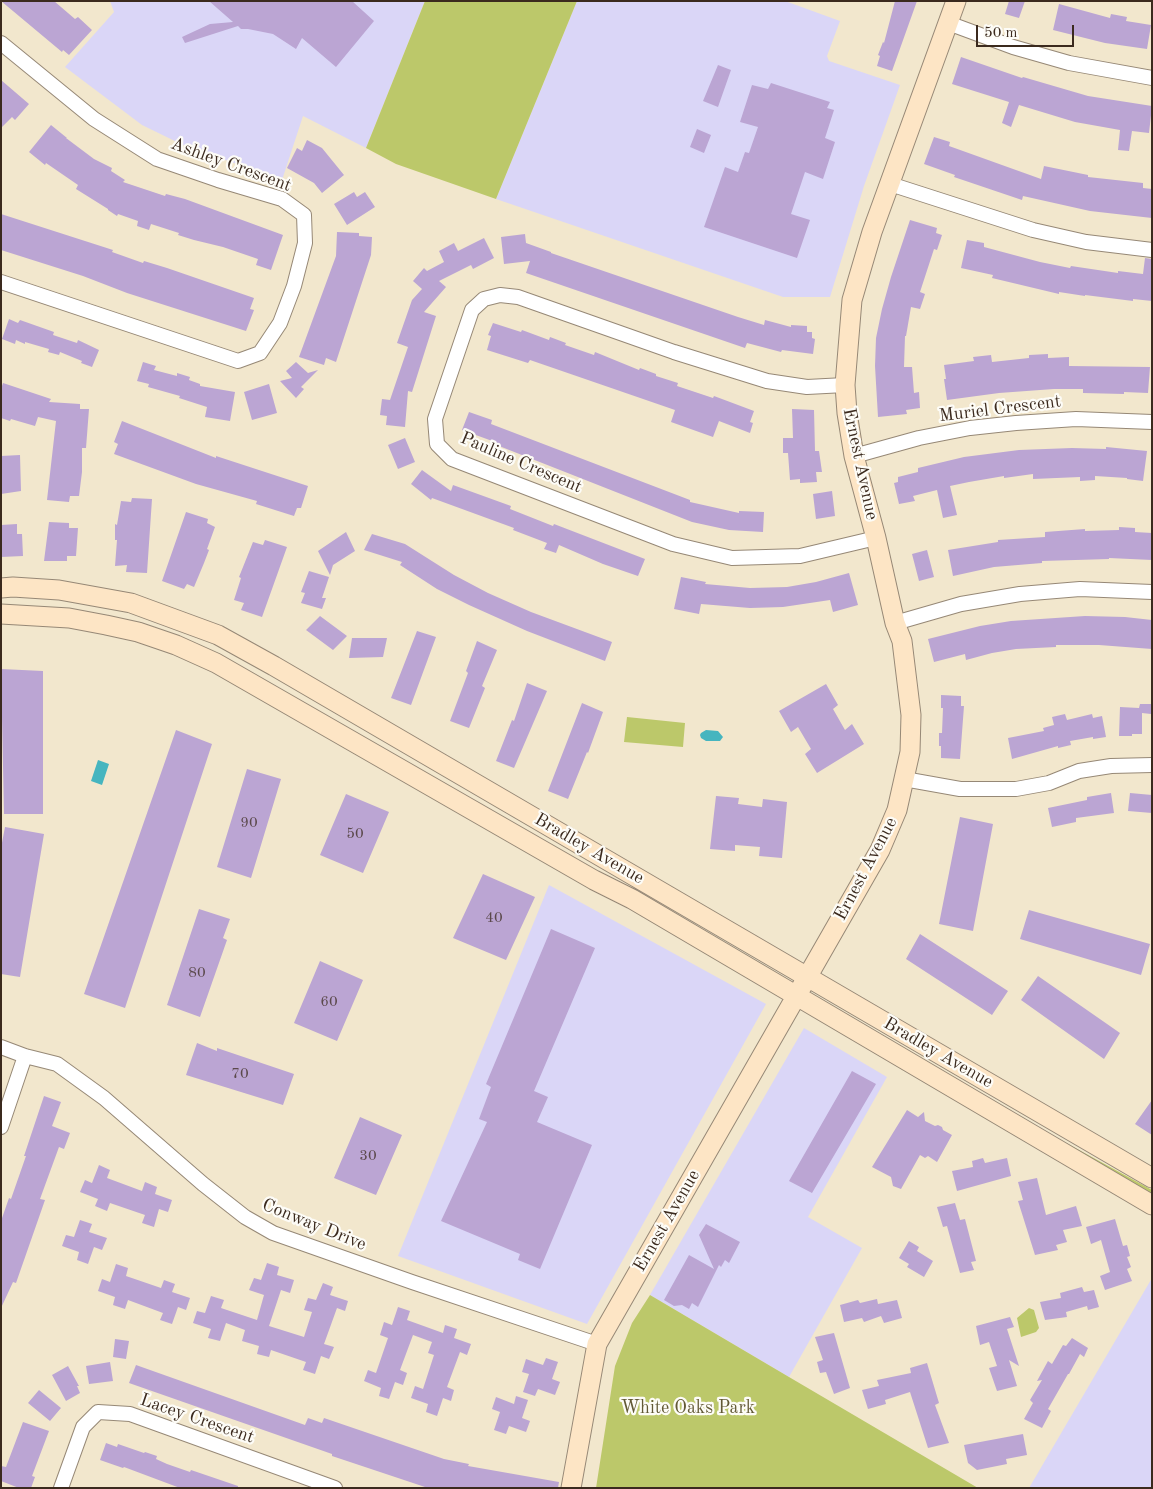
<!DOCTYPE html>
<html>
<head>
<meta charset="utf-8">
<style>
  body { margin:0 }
  #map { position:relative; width:1153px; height:1489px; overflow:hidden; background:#f2e7cd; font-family:"Old Standard TT",serif }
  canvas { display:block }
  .frame { position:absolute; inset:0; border:2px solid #3b2a1e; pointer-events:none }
  .scale { position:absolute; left:976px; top:25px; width:98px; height:22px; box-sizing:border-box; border:2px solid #3b2a1e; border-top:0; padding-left:6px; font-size:15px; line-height:18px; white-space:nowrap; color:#3b2a1e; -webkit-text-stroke:4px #fdfcf7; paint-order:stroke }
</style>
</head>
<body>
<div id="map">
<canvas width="1153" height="1489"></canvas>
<div class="frame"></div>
<div class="scale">50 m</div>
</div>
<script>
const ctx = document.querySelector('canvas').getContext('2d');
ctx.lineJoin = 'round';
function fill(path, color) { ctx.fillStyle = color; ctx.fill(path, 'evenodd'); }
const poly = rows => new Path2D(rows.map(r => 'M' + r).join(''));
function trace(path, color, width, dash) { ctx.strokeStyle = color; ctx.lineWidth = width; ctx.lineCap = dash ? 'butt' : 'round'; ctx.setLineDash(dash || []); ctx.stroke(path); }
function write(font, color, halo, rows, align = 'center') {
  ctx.font = font + ' "Old Standard TT",serif'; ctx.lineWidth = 4.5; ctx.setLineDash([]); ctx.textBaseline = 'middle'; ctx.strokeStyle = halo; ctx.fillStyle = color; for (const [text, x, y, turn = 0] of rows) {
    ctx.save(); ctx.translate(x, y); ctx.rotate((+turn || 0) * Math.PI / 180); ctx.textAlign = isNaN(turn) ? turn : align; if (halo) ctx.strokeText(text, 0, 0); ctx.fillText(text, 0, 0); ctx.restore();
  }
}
const built = poly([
  [110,1,425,1,366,148,303,116,282,180,183,145,142,125,65,67,114,12],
  [577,1,785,1,840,21,827,56,829,61,900,85,864,186,830,297,783,297,496,199],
  [549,885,766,1004,587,1324,398,1256],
  [804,1028,887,1077,808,1217,862,1248,789,1377,650,1295],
  [1152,1278,1152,1488,1029,1488]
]);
const green = poly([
  [425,1,577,1,496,199,396,164,366,148],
  [627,717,685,723,683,747,624,742],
  [1039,1128,1152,1190,1152,1194],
  [650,1295,789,1377,978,1488,596,1488,615,1366,632,1323],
  [1029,1308,1034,1310,1039,1328,1036,1332,1021,1337,1017,1318]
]);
const water = poly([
  [706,730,718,731,723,737,720,741,706,741,701,738,700,735,701,733],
  [98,760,109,764,102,785,91,781]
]);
const building = poly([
  [1,1,54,1,75,19,78,17,92,30,69,55,63,50,62,52],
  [209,1,352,1,374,21,336,67,302,38,296,49,273,34,248,29,241,29,238,26,185,43,182,37,210,24,233,22],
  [895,1,917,1,892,71,877,66,880,56,878,55,883,42,884,43],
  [1009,1,1025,1,1019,18,1005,14],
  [1059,4,1110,18,1111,14,1127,17,1126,21,1151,25,1147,49,1105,43,1053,30],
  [961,57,1022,78,1023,77,1088,96,1152,106,1149,133,1132,131,1129,151,1118,150,1120,130,1075,122,1019,105,1011,127,1002,123,1009,102,952,84],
  [718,65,731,70,718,107,703,101],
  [1,80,29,104,15,120,12,117,1,128],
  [771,83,830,102,827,108,834,110,825,138,835,142,823,179,805,172,791,214,810,220,797,258,704,227,725,167,738,172,745,152,749,153,758,127,740,122,752,85,768,89],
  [51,125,67,138,66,138,94,159,112,168,111,171,125,180,123,182,165,196,166,194,185,199,283,235,271,270,256,265,258,259,223,247,194,240,178,235,179,233,151,224,149,230,137,226,138,221,118,214,117,216,108,210,108,209,76,189,78,185,46,163,45,165,29,152],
  [697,129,711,135,704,153,690,147],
  [934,137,950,142,949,146,1041,179,1044,166,1088,175,1088,177,1143,183,1143,188,1152,189,1152,218,1090,211,1023,196,1022,200,954,177,955,175,924,164],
  [307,140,322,148,344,175,322,193,314,183,287,168,297,148,302,151],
  [354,192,357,197,365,192,375,207,347,225,334,204],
  [1,214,113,250,112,252,143,263,144,261,167,268,254,298,250,309,254,310,246,331,127,293,83,276,1,250],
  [910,220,937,228,936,233,942,235,937,250,934,249,920,292,925,294,920,309,911,307,906,336,905,336,904,367,912,367,914,393,919,392,920,408,906,410,907,414,878,417,875,366,876,338,882,309,891,277],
  [337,232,359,233,359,236,372,237,371,255,336,362,326,358,324,365,299,357,336,256],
  [525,234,526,243,551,252,551,253,738,317,764,325,765,320,791,327,791,325,807,326,807,332,812,332,812,338,815,339,813,354,782,350,781,352,747,343,745,348,526,273,530,261,504,264,501,237],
  [484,238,494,258,473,269,471,265,439,281,446,287,424,312,436,316,412,392,408,391,405,427,386,425,387,416,380,415,382,399,390,400,408,347,397,343,412,300,422,289,413,281,424,268,427,271,444,262,439,251,454,243,458,251],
  [967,240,984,243,984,247,1040,262,1070,268,1071,266,1118,273,1118,271,1143,274,1145,258,1152,259,1152,301,1133,299,1133,301,1085,295,1085,296,1059,292,1059,294,992,278,993,275,961,268],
  [9,319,18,323,20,320,54,332,53,335,77,343,78,340,99,350,92,367,81,363,82,361,60,352,59,355,48,352,49,349,25,342,25,344,16,340,15,344,2,339],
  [493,323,521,332,522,330,549,340,550,337,566,343,565,345,594,355,595,352,639,370,640,368,656,374,656,376,678,383,677,386,713,398,714,396,754,411,750,422,753,423,750,433,719,421,713,437,671,422,675,410,530,360,528,363,487,350,491,336,488,335],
  [1048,354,1048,358,1069,357,1069,366,1150,367,1148,393,1124,392,1124,394,1083,393,1083,389,1054,389,999,393,947,400,944,379,946,379,944,365,974,361,973,357,991,355,992,362,1029,358,1029,355],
  [143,362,156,366,154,370,177,376,177,373,190,377,189,380,200,384,200,386,235,392,230,421,205,417,207,407,179,398,180,396,148,387,149,384,137,381],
  [296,362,308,373,318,370,301,387,304,389,296,398,280,381,292,378,286,371],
  [3,383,51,399,49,402,80,404,80,409,89,409,86,448,82,448,82,472,79,496,70,496,69,502,47,500,56,421,38,417,35,426,11,419,10,421,1,418,1,389],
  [269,384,277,413,252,420,244,392],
  [792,409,814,410,815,451,819,451,822,472,816,472,817,482,800,483,800,479,790,480,788,453,783,453,783,438,793,438],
  [469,412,492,420,491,424,690,500,690,502,739,513,739,511,764,512,763,532,729,530,692,522,494,444,495,442,462,430],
  [122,421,216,458,216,456,308,486,301,508,297,508,294,516,256,504,257,501,196,484,114,454,118,444,114,442],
  [405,438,415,462,398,469,388,445],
  [1106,447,1147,451,1143,481,1127,479,1127,478,1095,476,1095,480,1080,481,1080,477,1033,479,1033,474,1004,478,1004,476,969,482,950,486,957,515,943,518,937,490,913,496,915,501,899,504,894,483,898,482,898,477,918,472,918,468,964,457,1019,450,1072,448,1106,449],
  [20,455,21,491,1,494,1,456],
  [422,470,451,491,453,485,511,506,510,509,553,526,554,524,645,559,638,576,603,564,559,545,556,553,544,549,547,543,513,530,514,528,432,498,431,500,411,484],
  [832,491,835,516,816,519,813,494],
  [132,498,152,499,147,573,126,572,127,565,115,566,117,540,115,540,115,524,117,525,121,501,131,502],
  [186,512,208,519,207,523,215,527,207,549,209,550,204,563,194,587,187,584,184,589,162,581],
  [49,522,69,523,69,528,78,528,76,556,67,556,67,561,44,561],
  [17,524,17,534,22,534,23,556,1,557,1,525],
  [1119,527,1135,528,1135,532,1152,533,1152,560,1109,558,1109,559,1042,561,1042,563,994,567,953,576,948,550,998,542,998,540,1045,537,1045,532,1085,529,1085,531,1119,530],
  [346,532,355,551,333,565,330,575,318,551],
  [372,534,405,544,454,575,488,593,531,612,612,642,605,661,527,631,469,605,437,589,400,565,402,562,364,550],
  [265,540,287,547,262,617,241,610,244,603,234,600,241,578,239,577,253,542,263,545],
  [927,550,934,577,919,581,912,554],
  [309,571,329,577,322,598,326,598,322,609,301,603,305,593,301,592],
  [849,573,858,605,833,612,830,600,783,607,750,608,701,604,699,614,674,609,681,577,706,582,705,584,750,588,787,587,816,582],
  [320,616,347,636,333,650,306,630],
  [1085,616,1125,617,1152,620,1152,649,1099,645,1056,645,1056,647,1016,649,992,653,966,660,965,654,934,662,928,639,980,626,1011,621],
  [417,631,436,637,411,705,391,698],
  [352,638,387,638,383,657,349,658],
  [477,641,497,650,482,686,485,688,469,728,450,721,468,673,466,671],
  [1,669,43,671,43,814,4,814],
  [527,683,547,691,514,768,496,761,512,720,514,721],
  [826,684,838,705,833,709,845,730,852,724,864,744,817,773,805,754,811,749,798,727,791,732,779,711],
  [941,695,961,696,961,706,964,706,960,759,941,758,941,746,939,746,939,733,942,733,943,708,941,708],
  [582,703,603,712,588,753,587,752,568,799,548,791],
  [1140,704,1151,704,1151,714,1142,713,1142,734,1132,734,1132,736,1119,736,1120,707,1139,708],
  [1065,714,1067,720,1092,714,1093,718,1102,716,1106,737,1093,739,1093,737,1070,741,1071,745,1058,748,1058,746,1012,759,1008,738,1044,731,1043,728,1054,725,1052,717],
  [176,730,212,744,125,1008,84,994],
  [247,769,281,779,251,878,217,867],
  [1111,793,1114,813,1076,818,1076,822,1052,827,1048,808,1087,800,1087,797],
  [1130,793,1152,795,1152,813,1128,811],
  [346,794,389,812,363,873,320,855],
  [716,796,739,798,738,804,762,807,763,799,787,802,782,858,759,856,760,847,735,845,735,851,710,849],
  [960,817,993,824,973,931,939,924],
  [5,827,44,834,20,977,1,974,1,848],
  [483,874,535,897,506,960,453,938],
  [199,909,230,919,223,938,227,940,200,1017,167,1005],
  [1029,910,1150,944,1141,975,1020,939],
  [551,929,595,948,534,1091,548,1097,537,1122,592,1145,540,1269,518,1260,520,1254,441,1221,487,1122,479,1119,491,1087,486,1084],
  [920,934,1008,991,992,1015,906,959],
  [320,961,363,980,337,1041,294,1023],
  [1038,976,1120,1033,1104,1059,1021,1000],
  [197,1043,217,1051,217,1048,294,1074,283,1105,186,1075],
  [852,1071,876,1084,812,1193,789,1181],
  [44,1096,61,1102,52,1126,70,1133,64,1149,59,1147,40,1199,45,1200,16,1283,13,1282,1,1308,1,1221,9,1198,11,1199,26,1156,24,1156],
  [1152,1100,1152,1135,1135,1124],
  [907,1110,918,1117,924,1112,925,1121,935,1126,938,1125,942,1127,943,1130,952,1135,937,1162,928,1156,925,1158,920,1155,901,1189,893,1186,891,1177,872,1167],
  [360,1117,402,1135,376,1195,334,1178],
  [983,1158,985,1163,1007,1158,1011,1176,957,1191,952,1171,973,1167,972,1161],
  [99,1165,110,1170,107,1178,142,1191,145,1182,157,1187,155,1194,172,1200,168,1212,159,1209,154,1227,142,1223,145,1215,110,1203,107,1211,95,1206,98,1199,80,1192,85,1180,92,1183],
  [1037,1178,1046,1215,1076,1206,1082,1226,1063,1230,1067,1242,1056,1245,1058,1250,1035,1255,1018,1201,1023,1200,1018,1182],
  [955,1203,960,1220,965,1219,976,1261,971,1262,974,1270,960,1273,947,1226,943,1227,937,1207],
  [1115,1219,1123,1246,1127,1245,1130,1256,1127,1257,1131,1267,1127,1269,1132,1281,1105,1290,1100,1276,1110,1272,1101,1240,1091,1244,1086,1227],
  [80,1220,92,1224,89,1232,107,1238,102,1250,94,1247,88,1264,77,1260,79,1252,62,1246,66,1235,74,1237],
  [706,1224,740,1242,729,1263,725,1260,721,1267,719,1265,698,1307,692,1303,689,1309,682,1305,674,1306,664,1300,689,1255,714,1269,699,1235],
  [909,1241,919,1247,917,1251,933,1261,924,1277,907,1267,909,1264,899,1258],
  [267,1263,279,1267,277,1275,294,1280,290,1293,281,1290,269,1326,304,1337,312,1312,304,1310,308,1298,316,1300,323,1283,333,1287,330,1295,348,1301,345,1311,337,1308,324,1344,334,1347,329,1359,321,1356,315,1374,303,1370,306,1362,271,1350,269,1357,257,1354,259,1346,242,1341,245,1330,226,1323,220,1341,208,1338,211,1329,193,1323,197,1311,205,1313,211,1296,224,1300,221,1308,257,1320,264,1295,249,1290,254,1278,261,1280],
  [116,1264,128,1268,126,1276,161,1288,164,1280,175,1284,172,1292,190,1298,186,1310,178,1307,172,1324,160,1320,163,1313,128,1300,125,1309,113,1305,115,1297,98,1291,102,1279,110,1282],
  [1082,1287,1084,1292,1094,1290,1099,1307,1088,1310,1087,1306,1066,1312,1067,1317,1045,1320,1040,1302,1061,1298,1060,1293],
  [877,1299,878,1304,897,1300,902,1318,884,1323,881,1316,864,1322,862,1318,844,1322,840,1305,858,1300,860,1303],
  [398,1307,410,1311,407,1320,443,1333,445,1325,457,1329,454,1338,471,1344,467,1355,460,1352,447,1387,454,1390,451,1401,443,1398,437,1416,426,1412,428,1404,411,1398,415,1386,423,1389,434,1355,428,1353,432,1342,413,1335,400,1370,407,1373,403,1385,395,1382,389,1399,379,1396,381,1388,364,1381,368,1370,376,1373,388,1338,380,1335,384,1322,392,1325],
  [1010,1317,1014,1327,1007,1329,1019,1366,1009,1360,1017,1386,997,1391,989,1368,997,1366,989,1342,980,1345,976,1326],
  [834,1333,850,1388,834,1394,826,1372,820,1373,817,1362,823,1360,815,1337],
  [1072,1338,1088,1348,1084,1357,1080,1354,1069,1374,1068,1374,1048,1409,1051,1411,1042,1428,1024,1419,1033,1403,1030,1400,1042,1380,1037,1381,1048,1361,1052,1364,1063,1345,1066,1346],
  [115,1339,129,1341,126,1359,113,1357],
  [546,1358,558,1362,552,1379,560,1382,555,1395,538,1389,535,1396,523,1392,529,1374,522,1372,526,1359,543,1365],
  [110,1362,113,1381,89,1384,86,1366],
  [927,1363,939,1403,935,1405,949,1443,928,1448,910,1392,885,1400,886,1404,868,1409,862,1390,879,1386,877,1380,911,1373,910,1368],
  [136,1365,305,1425,308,1418,322,1423,324,1418,444,1459,469,1464,468,1466,559,1482,558,1488,428,1488,332,1456,332,1454,129,1383],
  [68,1366,79,1386,77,1386,80,1393,66,1401,52,1375],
  [39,1390,61,1408,50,1421,28,1403],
  [516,1396,528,1400,522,1418,530,1421,526,1432,509,1426,506,1434,494,1430,500,1412,492,1409,496,1397,514,1404],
  [23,1422,49,1431,32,1476,35,1477,31,1488,19,1488,1,1481,1,1466,6,1467],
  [1023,1434,1027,1455,1006,1459,1007,1464,977,1470,968,1463,964,1445],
  [106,1443,117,1447,118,1444,144,1453,145,1452,157,1456,156,1459,167,1464,190,1472,191,1470,238,1486,238,1488,180,1488,124,1467,123,1468,100,1460]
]);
const street = poly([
  [948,23,1013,47,1069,63,1152,78],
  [1,43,94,119,157,159,218,180,282,199,304,215,305,243,294,286,280,323,260,353,238,361,1,282],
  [890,184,1033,230,1086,242,1152,250],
  [845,385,807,387,767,381,674,352,518,297,500,295,484,299,472,310,435,419,437,444,452,459,673,544,732,558,800,556,876,538],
  [854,456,919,438,970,428,1016,423,1076,419,1152,422],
  [895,623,961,604,1020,594,1080,589,1152,592],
  [904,779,960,789,1016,789,1049,783,1079,771,1111,766,1152,765],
  [1,1047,25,1056,57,1064,104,1098,203,1184,245,1217,273,1233,412,1282,597,1344],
  [1,1127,25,1056],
  [61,1488,83,1427,98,1412,130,1414,335,1488]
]);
const secondary = poly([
  [1,588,13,587,59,590,131,603,218,635,274,666,1152,1178],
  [1,614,69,618,106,625,138,632,176,645,216,663,594,880,632,899,1152,1205],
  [571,1488,597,1344,880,850,897,810,910,752,911,715,902,641,895,623,876,538,854,456,847,413,845,385,852,300,872,232,956,1]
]);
const numberNames = [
  ["90",249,823],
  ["50",355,834],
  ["40",494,918],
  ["80",197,973],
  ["60",329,1002],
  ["70",240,1074],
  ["30",368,1156]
];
const streetNames = [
  ["Ashley Crescent",231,165,20],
  ["Muriel Crescent",1000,409,-7],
  ["Pauline Crescent",521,463,23],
  ["Ernest Avenue",860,464,78],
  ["Bradley Avenue",589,849,30],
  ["Ernest Avenue",866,869,-62],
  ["Bradley Avenue",938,1053,30],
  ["Ernest Avenue",667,1221,-60],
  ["Conway Drive",314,1225,22],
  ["Lacey Crescent",197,1419,19]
];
const parkNames = [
  ["White Oaks Park",688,1408]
];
fill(built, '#dad6f7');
fill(green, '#bcc86a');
fill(water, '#46b5bf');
fill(building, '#bba5d3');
trace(street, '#968876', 16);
trace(secondary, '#968876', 21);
trace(street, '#fff', 14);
trace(secondary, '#fde5c5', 19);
write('15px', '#5b494b', null, numberNames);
write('18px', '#3b2a1e', '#fdfcf7', streetNames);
write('18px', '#625935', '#fdfcf7', parkNames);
</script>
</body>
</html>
